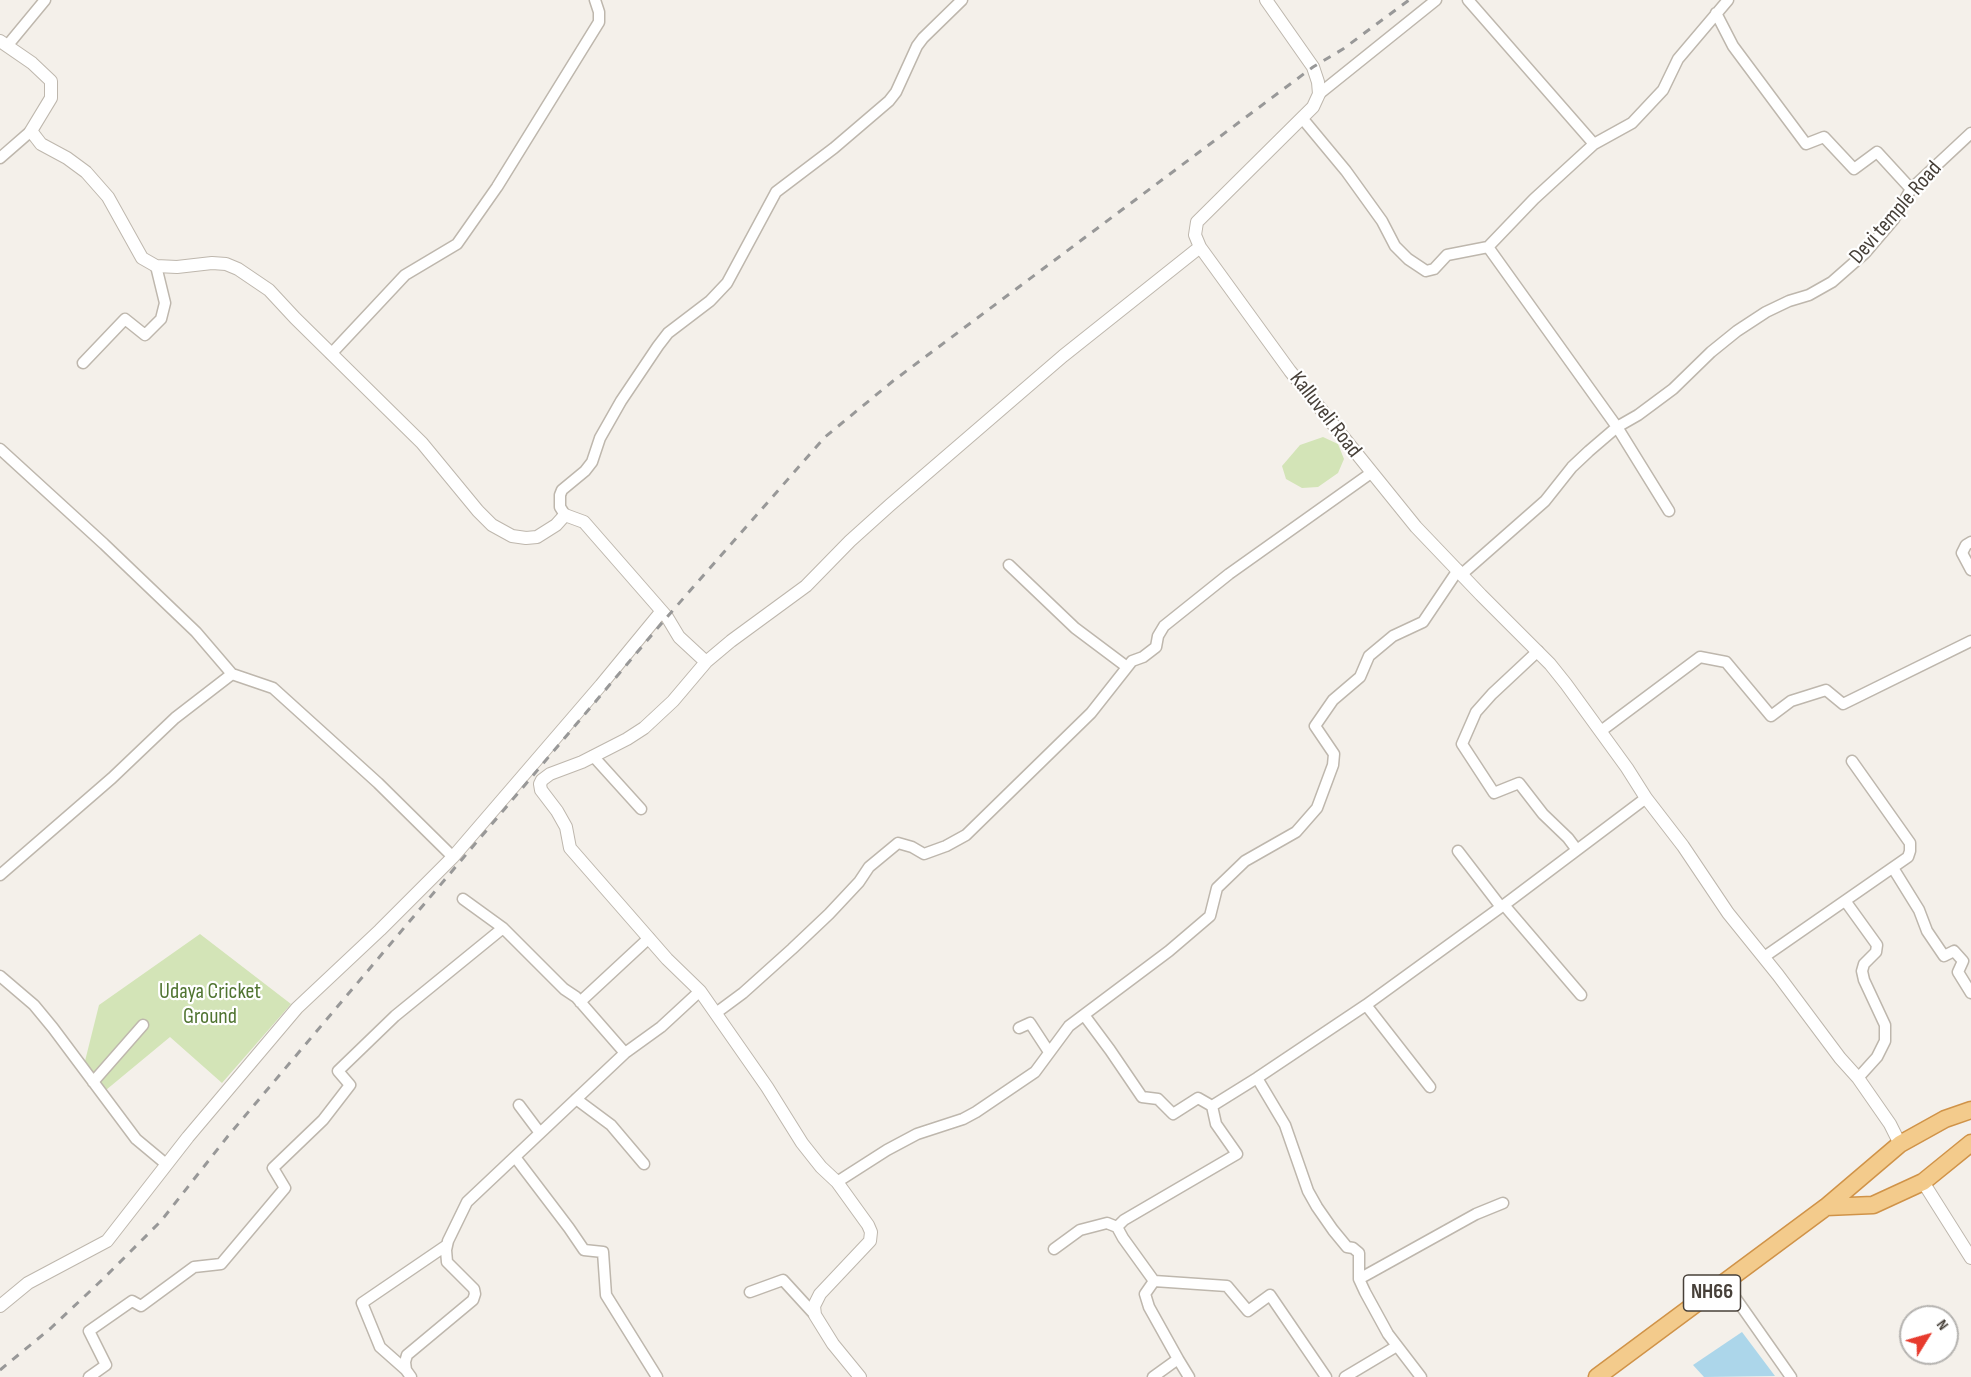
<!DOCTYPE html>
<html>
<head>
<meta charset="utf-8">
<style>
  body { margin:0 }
  #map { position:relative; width:1971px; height:1377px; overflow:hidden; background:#f4f0ea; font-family:"Sofia Sans Condensed",sans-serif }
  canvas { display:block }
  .north { position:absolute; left:1899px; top:1305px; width:60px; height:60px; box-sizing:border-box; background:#fff; border:2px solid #b5b3b0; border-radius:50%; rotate:53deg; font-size:16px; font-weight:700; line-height:24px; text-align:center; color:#474039 }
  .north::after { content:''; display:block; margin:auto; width:21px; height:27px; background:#e73b2e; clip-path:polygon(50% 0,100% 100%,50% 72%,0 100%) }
</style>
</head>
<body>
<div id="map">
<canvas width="1971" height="1377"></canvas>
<div class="north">N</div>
</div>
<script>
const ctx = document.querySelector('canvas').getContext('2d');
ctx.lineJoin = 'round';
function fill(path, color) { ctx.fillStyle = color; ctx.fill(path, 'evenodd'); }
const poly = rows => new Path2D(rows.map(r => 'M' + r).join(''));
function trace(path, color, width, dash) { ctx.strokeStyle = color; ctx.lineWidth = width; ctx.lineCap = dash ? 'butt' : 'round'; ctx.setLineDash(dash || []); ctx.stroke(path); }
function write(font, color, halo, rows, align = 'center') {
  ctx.font = font + ' "Sofia Sans Condensed",sans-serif'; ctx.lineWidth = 4.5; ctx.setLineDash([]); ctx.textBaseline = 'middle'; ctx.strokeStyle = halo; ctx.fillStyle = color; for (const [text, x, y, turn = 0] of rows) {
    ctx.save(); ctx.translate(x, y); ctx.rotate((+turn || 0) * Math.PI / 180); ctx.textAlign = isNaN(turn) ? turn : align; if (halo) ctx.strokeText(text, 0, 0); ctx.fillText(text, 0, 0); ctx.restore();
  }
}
const green = poly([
  [1323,437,1338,444,1344,459,1338,473,1318,487,1302,488,1286,479,1282,466,1300,445],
  [200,934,291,1004,222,1083,170,1037,106,1090,85,1061,99,1005]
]);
const water = poly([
  [1742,1332,1775,1376,1704,1377,1693,1365]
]);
const minor = poly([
  [1468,0,1594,144],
  [1716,13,1733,46,1806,144,1824,137,1854,169,1877,152,1911,189],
  [7,46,45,0],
  [1319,94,1436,0],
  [1302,118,1346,171,1382,221,1395,246,1408,259,1426,271,1434,269,1447,255,1488,247],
  [0,158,31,131],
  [331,354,405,275,457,244,497,187,599,22,599,12,595,0],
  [83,363,125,319,145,335,161,319,165,303,156,266],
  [0,449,104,544,196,632,232,674,273,688,378,783,453,857],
  [1669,511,1617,427,1488,247,1534,199,1594,144,1632,123,1663,90,1678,59,1728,0],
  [565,515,560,507,560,495,562,490,585,471,592,462,600,438,621,401,658,346,668,333,710,301,727,283,776,192,834,148,889,101,896,92,917,46,923,38,962,0],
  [1971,542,1966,545,1962,553,1971,570],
  [1009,565,1075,628,1127,667],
  [1462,574,1545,501,1572,467,1589,451,1617,427,1638,415,1673,389,1711,352,1737,331,1766,312,1789,301,1809,295,1832,282,1865,253,1894,219,1911,189,1971,133],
  [1538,651,1492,694,1476,712,1462,744,1494,793,1519,783,1543,814,1568,838,1577,850],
  [1601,731,1700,657,1726,662,1771,716,1791,701,1826,690,1843,704,1971,641],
  [593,756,641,809],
  [1458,851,1501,907,1504,905,1581,995],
  [1893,868,1919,910,1927,931,1944,956,1954,951,1963,961,1958,972,1971,993],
  [0,875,112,778,175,718,232,674],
  [463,899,503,928,564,989,576,997,625,1053],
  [1846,902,1877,945,1876,952,1864,964,1862,971,1864,980,1885,1025,1885,1041,1877,1057,1858,1078],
  [1504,905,1646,798],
  [1764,957,1908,857,1910,851,1910,843,1852,761],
  [0,976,34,1005,53,1028,136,1139,166,1164],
  [580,1002,649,938],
  [1366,1005,1430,1087],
  [716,1013,743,993,792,949,829,914,859,882,869,867,898,843,912,847,924,854,946,846,966,835,1091,713,1132,661,1143,657,1156,647,1158,636,1164,626,1229,574,1371,473],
  [1084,1015,1110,1050,1142,1097,1158,1099,1173,1114,1198,1098,1212,1106],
  [1019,1028,1030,1023,1049,1052],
  [1257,1078,1285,1125,1308,1191,1317,1207,1333,1230,1347,1247,1353,1248,1359,1253,1359,1279,1365,1292,1388,1334,1421,1377],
  [93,1082,143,1025],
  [576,1099,611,1125,644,1164],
  [519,1105,540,1133],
  [1212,1106,1257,1078,1366,1005,1501,907],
  [515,1157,569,1228,584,1250,603,1252,606,1295,657,1377],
  [837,1182,887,1150,917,1134,963,1119,976,1112,1035,1072,1069,1026,1169,951,1210,916,1217,888,1245,861,1296,832,1317,808,1333,765,1334,754,1315,726,1333,700,1360,677,1369,656,1393,636,1423,622,1458,570],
  [1054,1249,1080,1230,1107,1223,1117,1227],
  [1359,1279,1476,1214,1503,1203],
  [1154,1281,1227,1286,1248,1311,1270,1295,1326,1377],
  [1725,1283,1791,1377],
  [750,1292,783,1280,815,1315],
  [1178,1359,1189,1377],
  [406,1370,380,1347,362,1303,447,1245],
  [89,1377,106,1365,89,1331,132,1301,141,1306,194,1267,221,1264,285,1188,273,1168,323,1120,350,1085,338,1071,395,1016,503,928],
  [411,1377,406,1370,405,1362,407,1355,473,1300,475,1294,474,1289,447,1262,446,1250,448,1241,467,1202,625,1053,661,1027,700,991],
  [1153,1377,1178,1359,1149,1307,1145,1294,1154,1281,1123,1238,1117,1227,1124,1220,1237,1154,1216,1124,1212,1106],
  [1345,1377,1397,1346]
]);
const tertiary = poly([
  [1266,0,1313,67,1318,82,1319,94,1313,107,1197,222,1195,235,1200,247,1290,371,1416,527,1481,595,1550,664,1566,684,1627,768,1646,798,1683,846,1728,913,1778,975,1840,1058,1858,1078,1890,1124,1900,1144],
  [0,41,32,63,51,81,51,98,31,131,41,144,67,158,86,172,108,197,142,258,156,266,177,267,212,263,226,264,238,269,269,290,295,318,422,443,478,511,492,525,512,536,526,538,537,537,556,525,565,515,584,522,667,617,679,637,706,662],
  [1930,1178,1923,1182,1971,1258],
  [0,1306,28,1283,107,1241,188,1137,297,1008,380,930,453,857,601,685,661,612],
  [860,1377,833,1344,815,1315,814,1306,820,1294,870,1241,871,1232,868,1225,837,1182,821,1167,802,1143,767,1087,700,991,667,959,570,848,566,827,557,811,541,790,540,784,542,780,550,774,582,762,627,739,644,728,673,701,706,662,731,641,806,586,850,541,890,505,1063,356,1200,247]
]);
const trunk = poly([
  [1826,1207,1873,1205,1923,1182,1971,1143],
  [1597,1377,1826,1207,1900,1144,1945,1119,1971,1110]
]);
const rail = poly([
  [0,1370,51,1328,104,1278,161,1221,228,1136,667,617,825,437,893,381,1313,67,1343,49,1409,0]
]);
const shields = [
  [1712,1293,57]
];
const shieldNames = [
  ["NH66",1712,1293]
];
const streetNames = [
  ["Devi temple Road",1896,213,-49],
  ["Kalluveli Road",1325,415,52]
];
const parkNames = [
  ["Udaya Cricket",210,992],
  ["Ground",210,1017]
];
fill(green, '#d3e4b7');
fill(water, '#acd6ea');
trace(minor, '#beb7ad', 13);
trace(tertiary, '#beb7ad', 14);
trace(trunk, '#d09348', 19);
trace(minor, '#fff', 10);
trace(tertiary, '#fff', 12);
trace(trunk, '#f3cb8c', 16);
trace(rail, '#989898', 3, [8, 8]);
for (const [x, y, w] of shields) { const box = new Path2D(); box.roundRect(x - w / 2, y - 18, w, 36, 4.5); ctx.fillStyle = '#fff'; ctx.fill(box); trace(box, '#474039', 1.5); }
write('bold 21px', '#474039', null, shieldNames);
write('22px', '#474039', '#fff', streetNames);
write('22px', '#507431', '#fff', parkNames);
</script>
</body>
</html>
